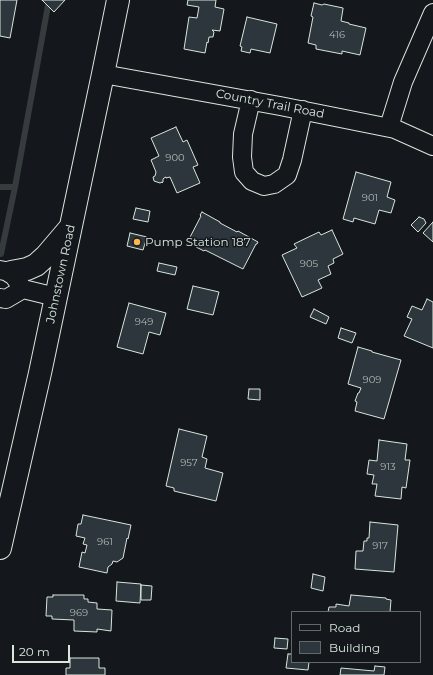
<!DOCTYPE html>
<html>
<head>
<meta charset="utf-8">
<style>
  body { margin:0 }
  #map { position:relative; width:433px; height:675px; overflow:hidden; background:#14181c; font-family:Montserrat,sans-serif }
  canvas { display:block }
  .legend { position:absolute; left:291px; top:611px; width:130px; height:52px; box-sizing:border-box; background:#14181c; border:1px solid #626a69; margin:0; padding:5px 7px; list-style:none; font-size:12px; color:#d8e6dc }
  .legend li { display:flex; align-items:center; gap:8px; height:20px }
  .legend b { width:20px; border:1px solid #626a69 }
  .scale { position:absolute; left:12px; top:645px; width:58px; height:18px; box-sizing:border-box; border:2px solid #d8e6dc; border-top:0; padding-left:5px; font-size:12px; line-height:14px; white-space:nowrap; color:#d8e6dc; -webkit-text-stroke:3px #14181c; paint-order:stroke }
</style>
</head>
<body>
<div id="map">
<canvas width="433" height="675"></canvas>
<ul class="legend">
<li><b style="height:5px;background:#14181c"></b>Road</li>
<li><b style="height:11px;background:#2c363c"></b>Building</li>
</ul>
<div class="scale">20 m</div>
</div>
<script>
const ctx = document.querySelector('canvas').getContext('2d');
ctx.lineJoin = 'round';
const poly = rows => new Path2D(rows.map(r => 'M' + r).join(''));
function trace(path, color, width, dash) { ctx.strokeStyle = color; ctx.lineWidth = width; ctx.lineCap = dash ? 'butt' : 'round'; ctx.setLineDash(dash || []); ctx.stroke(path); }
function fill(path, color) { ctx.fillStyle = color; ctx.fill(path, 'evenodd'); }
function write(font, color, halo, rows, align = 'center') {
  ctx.font = font + ' Montserrat,sans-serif'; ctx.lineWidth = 3; ctx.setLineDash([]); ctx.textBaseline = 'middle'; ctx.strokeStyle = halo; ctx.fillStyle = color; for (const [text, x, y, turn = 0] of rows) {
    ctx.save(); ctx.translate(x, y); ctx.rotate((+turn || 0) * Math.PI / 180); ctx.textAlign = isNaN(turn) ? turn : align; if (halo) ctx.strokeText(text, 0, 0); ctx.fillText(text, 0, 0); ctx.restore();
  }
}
const stream = poly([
  [0,187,15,187],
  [1,254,15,187,49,0]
]);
const building = poly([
  [0,0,17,0,10,38,0,36,0,0],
  [42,0,65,0,54,12,42,0],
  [188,0,216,0,215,7,224,9,220,31,212,30,214,32,213,37,209,37,208,43,207,42,205,53,184,49,189,17,197,18,199,7,187,5,188,0],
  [314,3,322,5,324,4,343,8,343,9,341,21,349,23,349,24,366,28,360,55,342,51,342,54,316,49,316,45,308,43,313,17,311,16,314,3],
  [247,17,277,24,270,53,251,49,250,53,241,51,242,47,240,46,247,17],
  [176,127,183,142,187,140,198,165,193,167,200,183,177,193,170,177,166,178,166,177,164,178,163,179,163,182,162,183,162,182,160,183,154,181,153,177,155,176,156,172,151,160,159,156,151,138,176,127],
  [356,172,391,182,387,197,395,200,391,213,379,210,375,224,354,218,353,222,343,219,356,172],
  [136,208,150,211,148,222,133,219,136,208],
  [202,212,220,222,220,223,237,232,238,231,258,242,257,244,256,244,243,269,205,250,204,251,196,247,197,246,188,241,201,216,200,215,202,212],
  [419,217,424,219,426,223,418,232,411,225,419,217],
  [433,222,433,242,423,233,433,222],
  [332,230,343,254,333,259,334,263,328,266,331,274,318,280,322,288,302,297,282,255,297,248,294,244,319,232,321,235,332,230],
  [130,233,147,237,143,250,127,246,130,233],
  [159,263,177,267,175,275,157,271,159,263],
  [193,286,219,292,213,315,187,309,193,286],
  [427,299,433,302,433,348,404,336,412,319,407,317,412,306,422,310,427,299],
  [129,303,166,313,160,335,149,332,143,354,117,347,129,303],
  [314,309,329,317,326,324,310,317,314,309],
  [341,328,356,333,352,343,338,338,341,328],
  [358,347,372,351,372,352,401,360,384,419,355,411,357,402,355,401,358,393,359,393,361,388,348,384,358,347],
  [249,389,260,389,260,400,248,399,249,389],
  [179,429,207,436,202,457,207,459,205,468,223,473,216,501,174,491,174,488,166,486,179,429],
  [379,440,407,444,405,460,410,460,406,488,402,487,401,499,375,496,377,484,372,484,374,475,367,474,369,460,377,461,379,440],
  [83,515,131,525,128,539,127,538,123,558,117,562,113,561,112,564,108,567,107,573,79,567,82,552,85,553,87,545,83,544,85,538,76,536,78,524,81,524,83,515],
  [370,522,398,525,394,572,355,569,356,551,363,551,364,541,367,541,367,538,369,538,370,522],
  [313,574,325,577,323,591,311,588,313,574],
  [117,582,141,584,140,603,116,601,117,582],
  [141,585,152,586,151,600,141,600,141,585],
  [53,595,84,595,84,599,88,599,88,602,97,603,97,609,112,610,111,631,97,629,97,632,74,631,74,620,52,619,52,616,46,616,47,597,53,597,53,595],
  [351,595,386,598,386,599,391,600,390,612,328,612,329,607,336,607,336,604,349,606,351,595],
  [275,638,288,639,287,649,274,648,275,638],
  [288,654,292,654,292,662,309,662,308,670,286,668,288,654],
  [70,658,99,658,99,668,105,668,105,675,66,675,66,668,70,668,70,658],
  [375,666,385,667,384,675,340,675,341,668,374,671,375,666]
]);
const street = poly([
  [103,74,280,106,395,129,433,146],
  [251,100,243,134,242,157,244,172,252,181,264,186,274,184,287,175,292,160,303,110],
  [389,127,403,82,433,13],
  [0,270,11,272,23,289,56,297],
  [0,298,6,299,23,289]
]);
const secondary = poly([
  [11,272,27,269,36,265,46,256,69,229],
  [0,548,40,373,56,297,103,74,118,0]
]);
const markers = [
  [137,242,4,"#ffb74d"]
];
const numberNames = [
  ["416",337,35],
  ["900",175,158],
  ["901",370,198],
  ["905",309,264],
  ["949",144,322],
  ["909",372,380],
  ["957",189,463],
  ["913",388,467],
  ["961",105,542],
  ["917",380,546],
  ["969",79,613]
];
const streetNames = [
  ["Country Trail Road",270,104,11],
  ["Johnstown Road",61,274,-78]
];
const poiNames = [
  ["Pump Station 187",145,242]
];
trace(stream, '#363b3e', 6);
fill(building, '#2c363c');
trace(building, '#d8e6dc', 1);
trace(street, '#d8e6dc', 20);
trace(secondary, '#d8e6dc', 24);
trace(street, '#14181c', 18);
trace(secondary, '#14181c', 22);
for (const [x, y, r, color] of markers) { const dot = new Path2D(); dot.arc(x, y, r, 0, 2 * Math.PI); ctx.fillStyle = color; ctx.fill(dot); trace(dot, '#14181c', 1.5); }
write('10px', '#adbab4', null, numberNames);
write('12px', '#d8e6dc', '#14181c', streetNames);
write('12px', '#d8e6dc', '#14181c', poiNames, 'left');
</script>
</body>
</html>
